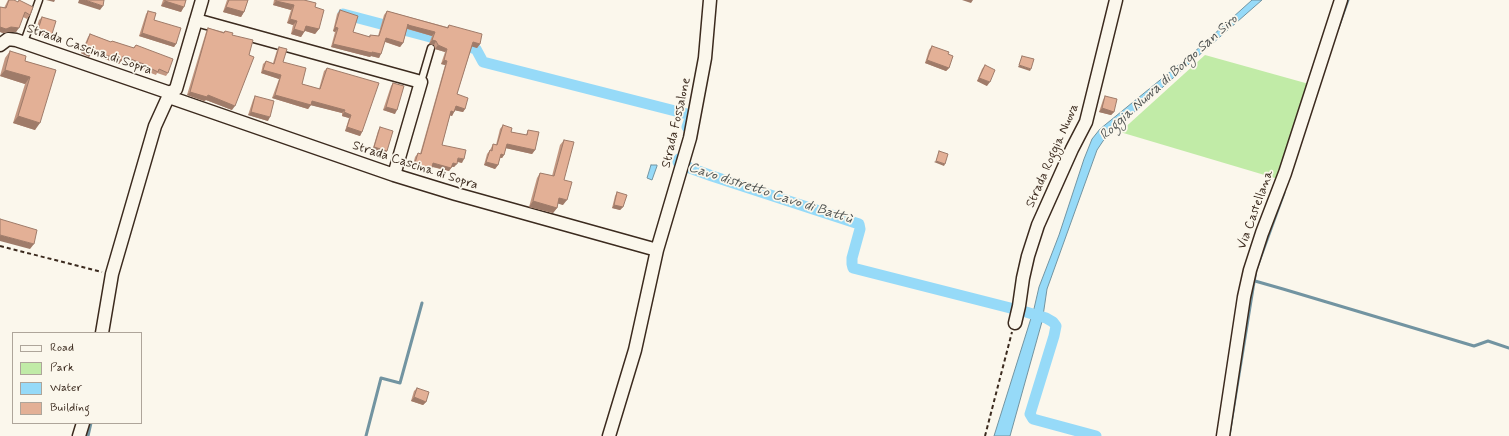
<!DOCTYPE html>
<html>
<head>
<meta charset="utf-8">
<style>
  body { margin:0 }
  #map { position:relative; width:1509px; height:436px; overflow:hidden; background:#fbf7ec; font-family:Mynerve,sans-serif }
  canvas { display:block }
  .legend { position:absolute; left:12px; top:332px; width:130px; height:92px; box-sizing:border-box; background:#fbf7ec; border:1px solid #aea59a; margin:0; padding:5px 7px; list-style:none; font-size:12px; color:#3b2a1e }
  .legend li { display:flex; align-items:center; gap:8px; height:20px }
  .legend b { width:20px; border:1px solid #aea59a }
</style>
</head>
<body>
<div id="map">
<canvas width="1509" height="436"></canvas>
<ul class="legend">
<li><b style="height:5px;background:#fbf7ec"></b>Road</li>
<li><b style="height:11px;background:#c1eba7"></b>Park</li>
<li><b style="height:11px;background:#96daf8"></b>Water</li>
<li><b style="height:11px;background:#e3b096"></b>Building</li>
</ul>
</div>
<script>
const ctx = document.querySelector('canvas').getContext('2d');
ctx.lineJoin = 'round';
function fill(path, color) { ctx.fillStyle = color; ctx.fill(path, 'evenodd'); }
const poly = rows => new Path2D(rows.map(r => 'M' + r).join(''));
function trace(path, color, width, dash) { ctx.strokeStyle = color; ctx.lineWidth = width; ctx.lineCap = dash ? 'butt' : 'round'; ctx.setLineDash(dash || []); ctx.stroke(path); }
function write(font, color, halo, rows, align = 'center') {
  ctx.font = font + ' Mynerve,sans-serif'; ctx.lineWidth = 3.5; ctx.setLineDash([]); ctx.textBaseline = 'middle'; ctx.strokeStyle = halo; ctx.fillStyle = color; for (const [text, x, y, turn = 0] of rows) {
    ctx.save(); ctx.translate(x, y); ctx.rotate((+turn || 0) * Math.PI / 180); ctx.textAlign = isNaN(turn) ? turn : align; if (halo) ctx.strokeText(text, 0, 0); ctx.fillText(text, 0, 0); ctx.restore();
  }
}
const green = poly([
  [1205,55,1309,84,1278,179,1120,132]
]);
const water = poly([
  [1252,0,1262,0,1123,122,1103,141,1097,150,1047,289,1043,316,1033,313,1039,287,1059,235,1084,159,1092,139,1100,129,1192,54,1252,0],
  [651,165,657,165,657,166,652,180,647,178,651,165],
  [1032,315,1043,318,1010,436,994,436,1032,315]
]);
const stream = poly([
  [1338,28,1348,0],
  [1255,281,1283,289,1474,346,1488,341,1509,348],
  [88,436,91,423],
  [366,436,381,378,400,383,422,303],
  [1229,436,1256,270,1284,193]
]);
const canal = poly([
  [343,14,476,49,483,62,691,115,687,127],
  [679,159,678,162,679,164,712,176,859,224,860,229,852,258,852,264,853,268,1026,312,1046,318,1053,322,1056,326,1054,336,1030,414,1033,419,1096,436]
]);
const path = poly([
  [0,246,102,272],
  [985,436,1012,332]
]);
const service = poly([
  [24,42,39,0],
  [421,82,431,48]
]);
const minor = poly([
  [196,20,421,82,394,175],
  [0,45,8,39,16,40,170,93],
  [169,97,394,175,456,194,657,250],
  [1015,323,1019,306,1023,278,1028,256,1038,225,1072,149,1086,122,1116,0],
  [102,333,112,274,155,126,170,93,176,89,202,0],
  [79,436,83,423],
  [609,436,635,350,657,250,690,138,705,58,710,0],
  [1223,436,1244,297,1250,270,1262,233,1285,173,1341,0]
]);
const wall = poly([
  [8,0,14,0,30,15,27,19,23,17,16,32,8,32,3,33,0,32,0,7,4,8],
  [163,0,186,0,181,12,161,6],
  [227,0,248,0,244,12,241,17,223,12],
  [274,0,304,0,315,7,319,29,315,34,305,31,301,37,291,34,293,25,287,23,291,10,273,5],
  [340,10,353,32,369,37,370,35,378,36,384,15,387,11,447,27,449,25,480,44,477,48,472,46,457,94,465,109,463,112,455,110,452,116,450,115,442,145,462,163,457,162,454,167,452,167,449,171,432,167,431,171,428,174,412,169,415,157,418,153,420,154,445,65,441,64,445,52,435,49,434,45,429,44,432,36,407,29,403,43,400,47,385,42,379,58,371,56,370,57,331,47,335,32,333,31,337,14],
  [148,11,154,20,176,44,174,47,139,36,146,14],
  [42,17,52,34,49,38,35,33,39,20],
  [208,28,224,32,225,31,232,35,232,110,206,100,204,101,187,95,206,32],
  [90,34,111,42,112,41,133,48,136,45,168,73,166,76,157,73,156,75,143,70,144,68,122,59,119,64,91,54,89,57,81,53,88,37],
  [932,46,948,54,949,68,946,71,925,63,929,50],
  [279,47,283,62,302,84,319,89,324,71,327,68,362,132,360,136,345,131,349,118,342,116,342,113,311,105,308,109,272,98,279,79,261,73,263,64,266,61,273,63,277,50],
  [10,51,25,61,56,70,35,130,13,123,25,84,0,76,5,58],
  [985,65,987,86,977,81,982,69],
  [393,83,395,114,383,110,391,86],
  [255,96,268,121,248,115,253,100],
  [1105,96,1114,112,1111,115,1099,112,1103,100],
  [503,125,511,132,526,135,528,130,535,150,532,154,506,148,504,155,502,158,500,158,498,165,495,169,484,165,487,154,490,150,493,144,496,145,500,129],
  [380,127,387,151,384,155,372,151,378,131],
  [564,140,563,205,558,203,557,208,553,213,529,207,537,178,540,173,552,176,560,145],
  [617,192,623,207,620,210,612,208,615,196],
  [417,388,426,402,423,405,411,401,414,391]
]);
const shadedWall = poly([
  [46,0,55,0,54,2],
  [79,0,85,0,103,6,100,10,78,3],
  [962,0,973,0,971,3],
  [165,1,184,7,181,12,161,6],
  [276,1,294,5,291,10,273,5],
  [226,7,244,12,241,17,223,12],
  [290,19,297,21,293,25,287,23],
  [408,25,435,32,432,36,405,28],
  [306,26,319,29,315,34,303,30],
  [0,27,11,27,19,28,16,32,8,32,3,33,0,32],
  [335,27,338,28,335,32,333,31],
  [294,29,304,32,301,37,291,34],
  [38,30,52,34,49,38,35,33],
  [142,33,176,44,174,47,139,36],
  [386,38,403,43,400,47,383,41],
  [432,40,436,41,434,45,429,44],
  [473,42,480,44,477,48,470,46],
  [333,44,372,52,381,54,379,58,371,56,370,57,331,47],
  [438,45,447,49,445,52,435,49],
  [84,50,92,51,122,60,119,64,91,54,89,57,81,53],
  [123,56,146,65,144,68,121,59],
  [444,60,447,61,445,65,441,64],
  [927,60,949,68,946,71,925,63],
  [1019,65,1031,69,1030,71,1018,67],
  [5,70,30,77,25,84,0,76],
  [263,70,281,75,279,79,261,73],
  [979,78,990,82,987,86,977,81],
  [190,92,208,95,235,106,232,110,206,100,204,101,187,95],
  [275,95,311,105,308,109,272,98],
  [312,101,345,110,342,113,310,105],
  [456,106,465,109,463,112,453,110],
  [386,107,397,110,395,114,383,110],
  [1102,108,1114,112,1111,115,1099,112],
  [451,111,454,112,452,116,449,115],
  [251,112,270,117,268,121,248,115],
  [344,112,351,115,349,118,342,116],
  [18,116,40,123,35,130,13,123],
  [347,127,362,132,360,136,345,131],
  [507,144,535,150,532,154,505,148],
  [374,147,387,151,384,155,372,151],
  [501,154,504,155,502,158,499,157],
  [458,158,464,159,462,163,456,161],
  [936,161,945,164,944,166,934,162],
  [486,162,498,165,495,169,484,165],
  [433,163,451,168,449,171,430,166],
  [453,163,457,164,454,167,450,166],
  [414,166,431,171,428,174,412,169],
  [559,198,567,200,563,205,556,203],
  [533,201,557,208,553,213,529,207],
  [614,205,623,207,620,210,612,208],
  [0,235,34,244,30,249,0,241],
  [414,397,426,402,423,405,411,401]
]);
const building = poly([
  [9,0,14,0,18,2,19,0,33,7,30,15,25,12,19,28,11,27,6,29,0,27,0,7,6,8,9,0],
  [85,0,104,0,103,6,85,0],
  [165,0,186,0,184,7,165,1,165,0],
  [229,0,248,0,244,12,226,7,229,0],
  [276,0,304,0,316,3,315,7,324,10,319,29,306,26,304,32,294,29,297,21,290,19,294,5,276,1,276,0],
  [340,10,358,16,353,32,370,37,370,35,379,36,387,11,448,28,449,25,482,34,480,44,473,42,457,94,468,98,465,109,456,106,454,112,451,111,442,145,466,150,464,159,458,158,457,164,453,163,451,168,433,163,431,171,414,166,418,153,421,154,447,61,444,60,447,49,438,45,436,41,432,40,435,32,408,25,408,24,403,43,386,38,381,54,372,52,372,53,333,44,338,28,335,27,340,10],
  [148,11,156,13,154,20,181,28,176,44,142,33,148,11],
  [42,17,56,21,52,34,38,30,42,17],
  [208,28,224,33,225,31,233,33,232,35,253,40,249,55,254,57,235,106,208,95,207,97,190,92,208,28],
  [90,34,111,42,112,41,134,48,136,45,173,59,168,73,159,69,158,72,146,66,146,65,123,56,122,60,92,51,91,53,84,50,90,34],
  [932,46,949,52,948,54,953,56,949,68,927,60,932,46],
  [279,47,287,49,283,62,306,68,302,84,320,89,327,68,379,83,362,132,347,127,351,115,344,112,345,110,312,101,311,105,275,95,281,75,263,70,266,61,274,64,279,47],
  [10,51,26,56,25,61,56,70,40,123,18,116,30,77,5,70,10,51],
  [1022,56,1034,59,1031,69,1019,65,1022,56],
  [985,65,995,70,990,82,979,78,985,65],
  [393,83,404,86,397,110,386,107,393,83],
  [255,96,274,101,270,117,251,112,255,96],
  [1105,96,1117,99,1114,112,1102,108,1105,96],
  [503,125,512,128,511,132,527,135,528,130,539,132,535,150,507,144,504,155,501,154,498,165,486,162,490,150,492,151,493,144,497,145,503,125],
  [380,127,393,131,387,151,374,147,380,127],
  [564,140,574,142,564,180,572,182,567,200,559,198,557,208,533,201,540,173,554,176,564,140],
  [939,151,948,154,945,164,936,161,939,151],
  [617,192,627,195,623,207,614,205,617,192],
  [0,219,37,230,34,244,0,235,0,219],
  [417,388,429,392,426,402,414,397,417,388]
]);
const streetNames = [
  ["Strada Cascina di Sopra",89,50,19],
  ["Strada Fossalone",677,123,-77],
  ["Strada Roggia Nuova",1053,156,-66],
  ["Strada Cascina di Sopra",415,166,18],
  ["Via Castellana",1256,210,-70]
];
const waterNames = [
  ["Roggia Nuova di Borgo San Siro",1169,78,-42],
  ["Cavo distretto Cavo di Battù",770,194,18]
];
fill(green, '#c1eba7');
fill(water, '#96daf8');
trace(water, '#7294a1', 1);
trace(stream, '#7294a1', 3);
trace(canal, '#96daf8', 11);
trace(service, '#3b2a1e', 9);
trace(minor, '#3b2a1e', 15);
trace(path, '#3b2a1e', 2, [4, 3]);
trace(service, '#fbf7ec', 6);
trace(minor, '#fbf7ec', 12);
fill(wall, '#c39781');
fill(shadedWall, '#9f7b69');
fill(building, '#e3b096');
trace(building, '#9f7b69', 1);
write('13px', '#3b2a1e', '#fbf7ec', streetNames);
write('italic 14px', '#525654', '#fbf7ec', waterNames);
</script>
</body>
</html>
